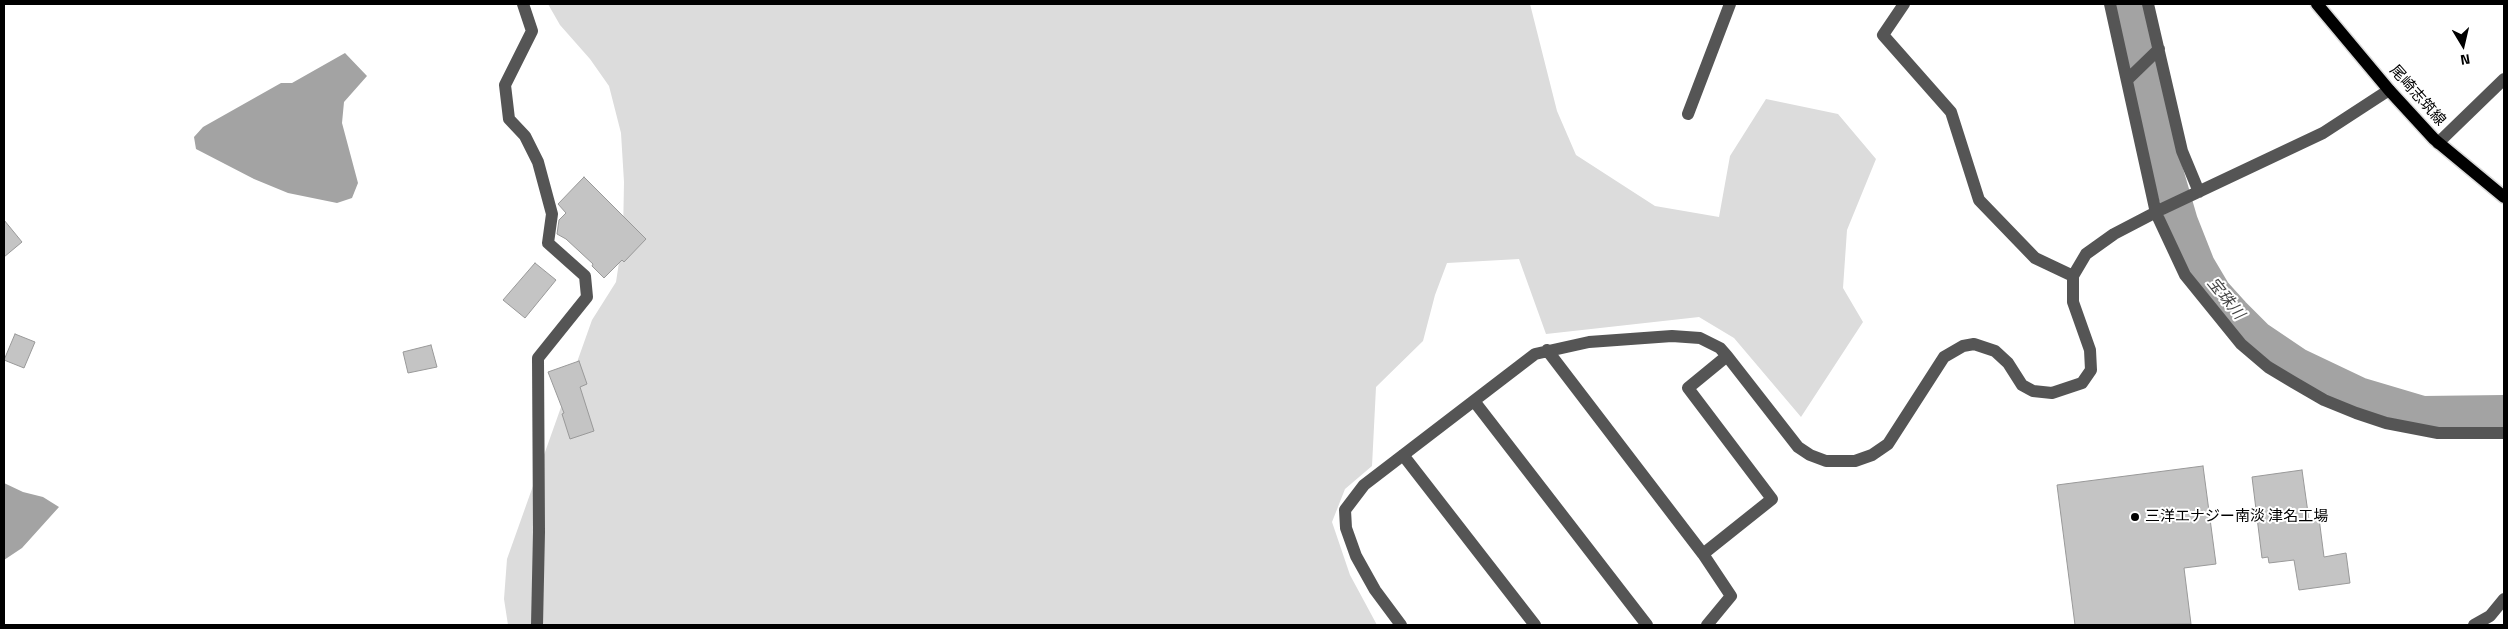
<!DOCTYPE html>
<html>
<head>
<meta charset="utf-8">
<style>
  body { margin:0 }
  #map { position:relative; width:2508px; height:629px; overflow:hidden; background:#fff; font-family:"Titillium Web",sans-serif }
  canvas { display:block }
  .frame { position:absolute; inset:0; border:5px solid #000; pointer-events:none }
  .north { position:absolute; left:2438px; top:20px; width:50px; height:50px; -webkit-text-stroke:4px #fff; paint-order:stroke; rotate:171deg; font-size:14px; font-weight:700; line-height:20px; text-align:center; color:#000 }
  .north::after { content:''; display:block; margin:auto; width:18px; height:22px; background:#000; clip-path:polygon(50% 0,100% 100%,50% 72%,0 100%) }
</style>
</head>
<body>
<div id="map">
<canvas width="2508" height="629"></canvas>
<div class="frame"></div>
<div class="north">N</div>
</div>
<script>
const ctx = document.querySelector('canvas').getContext('2d');
ctx.lineJoin = 'round';
function fill(path, color) { ctx.fillStyle = color; ctx.fill(path, 'evenodd'); }
const poly = rows => new Path2D(rows.map(r => 'M' + r).join(''));
function trace(path, color, width, dash) { ctx.strokeStyle = color; ctx.lineWidth = width; ctx.lineCap = dash ? 'butt' : 'round'; ctx.setLineDash(dash || []); ctx.stroke(path); }
function write(font, color, halo, rows, align = 'center') {
  ctx.font = font + ' "Titillium Web","Noto Sans JP",sans-serif'; ctx.lineWidth = 4; ctx.setLineDash([]); ctx.textBaseline = 'middle'; ctx.strokeStyle = halo; ctx.fillStyle = color; for (const [text, x, y, turn = 0] of rows) {
    ctx.save(); ctx.translate(x, y); ctx.rotate((+turn || 0) * Math.PI / 180); ctx.textAlign = isNaN(turn) ? turn : align; if (halo) ctx.strokeText(text, 0, 0); ctx.fillText(text, 0, 0); ctx.restore();
  }
}
const green = poly([
  [548,4,1530,4,1557,111,1576,155,1655,206,1719,217,1730,156,1766,99,1838,114,1876,159,1847,230,1843,288,1863,322,1801,417,1734,338,1699,317,1546,334,1519,259,1447,263,1435,295,1423,341,1376,387,1372,466,1345,489,1332,522,1350,575,1377,625,508,625,504,599,507,559,592,320,616,282,623,236,624,182,621,133,609,86,590,59,560,25]
]);
const water = poly([
  [345,53,367,76,344,102,342,123,358,183,352,198,337,203,288,193,254,179,196,149,194,137,203,127,281,83,292,83],
  [4,483,23,492,43,497,59,507,22,548,4,560]
]);
const river = poly([
  [2128,4,2163,157,2182,222,2199,265,2215,292,2234,313,2258,337,2298,364,2359,393,2423,412,2504,411]
]);
const building = poly([
  [584,177,646,239,624,262,622,260,604,278,592,266,593,264,566,239,557,234,559,220,566,213,558,204,584,177],
  [4,220,22,242,4,257,4,220],
  [535,263,556,280,525,318,503,300,535,263],
  [15,334,35,342,24,368,4,360,15,334],
  [431,345,437,367,408,373,403,352,431,345],
  [579,361,587,384,580,387,594,431,570,439,562,414,564,413,548,372,579,361],
  [2203,466,2216,564,2184,568,2191,624,2075,625,2057,485,2203,466],
  [2302,470,2309,520,2319,518,2324,557,2346,553,2350,583,2299,590,2294,560,2269,563,2268,557,2262,558,2252,477,2302,470]
]);
const minor = poly([
  [523,4,532,31,505,85,509,119,525,136,538,162,552,214,548,243,585,276,587,297,538,358,539,532,537,625],
  [1904,4,1883,35,1951,112,1979,200,2035,258,2073,276],
  [2110,4,2156,213,2185,275,2241,344,2268,367,2293,382,2324,400,2356,413,2386,423,2438,433,2504,433],
  [2148,4,2182,151,2199,192],
  [2127,80,2159,49],
  [1688,114,1730,4],
  [2438,143,2504,79],
  [1547,350,1703,554],
  [1474,401,1647,625],
  [1403,455,1535,625],
  [1401,625,1375,590,1356,556,1346,528,1345,510,1364,485,1535,354,1589,342,1672,336,1700,338,1720,348,1727,356,1798,447,1810,455,1826,461,1855,461,1872,455,1888,444,1944,357,1963,346,1974,344,1995,351,2008,363,2022,385,2033,391,2052,393,2082,383,2091,370,2090,350,2073,302,2073,276,2086,254,2114,234,2162,209,2323,133,2389,90],
  [1707,625,1731,596,1703,554,1772,499,1688,388,1727,356],
  [2474,625,2490,616,2504,599]
]);
const major = poly([
  [2317,4,2389,90,2434,139,2504,197]
]);
const markers = [
  [2135,517,5,"#000"]
];
const streetNames = [
  ["尾崎志筑線",2417,96,48]
];
const poiNames = [
  ["三洋エナジー南淡 津名工場",2145,517]
];
const waterNames = [
  ["宝珠川",2225,299,51]
];
fill(green, '#dcdcdc');
fill(water, '#a3a3a3');
trace(river, '#a3a3a3', 32);
fill(building, '#c4c4c4');
trace(building, '#999', 1);
trace(major, '#dbdbdb', 15);
trace(minor, '#555', 12);
trace(major, '#000', 12);
for (const [x, y, r, color] of markers) { const dot = new Path2D(); dot.arc(x, y, r, 0, 2 * Math.PI); ctx.fillStyle = color; ctx.fill(dot); trace(dot, '#fff', 2); }
write('15px', '#000', '#fff', streetNames);
write('15px', '#000', '#fff', poiNames, 'left');
write('italic 16px', '#444', '#fff', waterNames);
</script>
</body>
</html>
